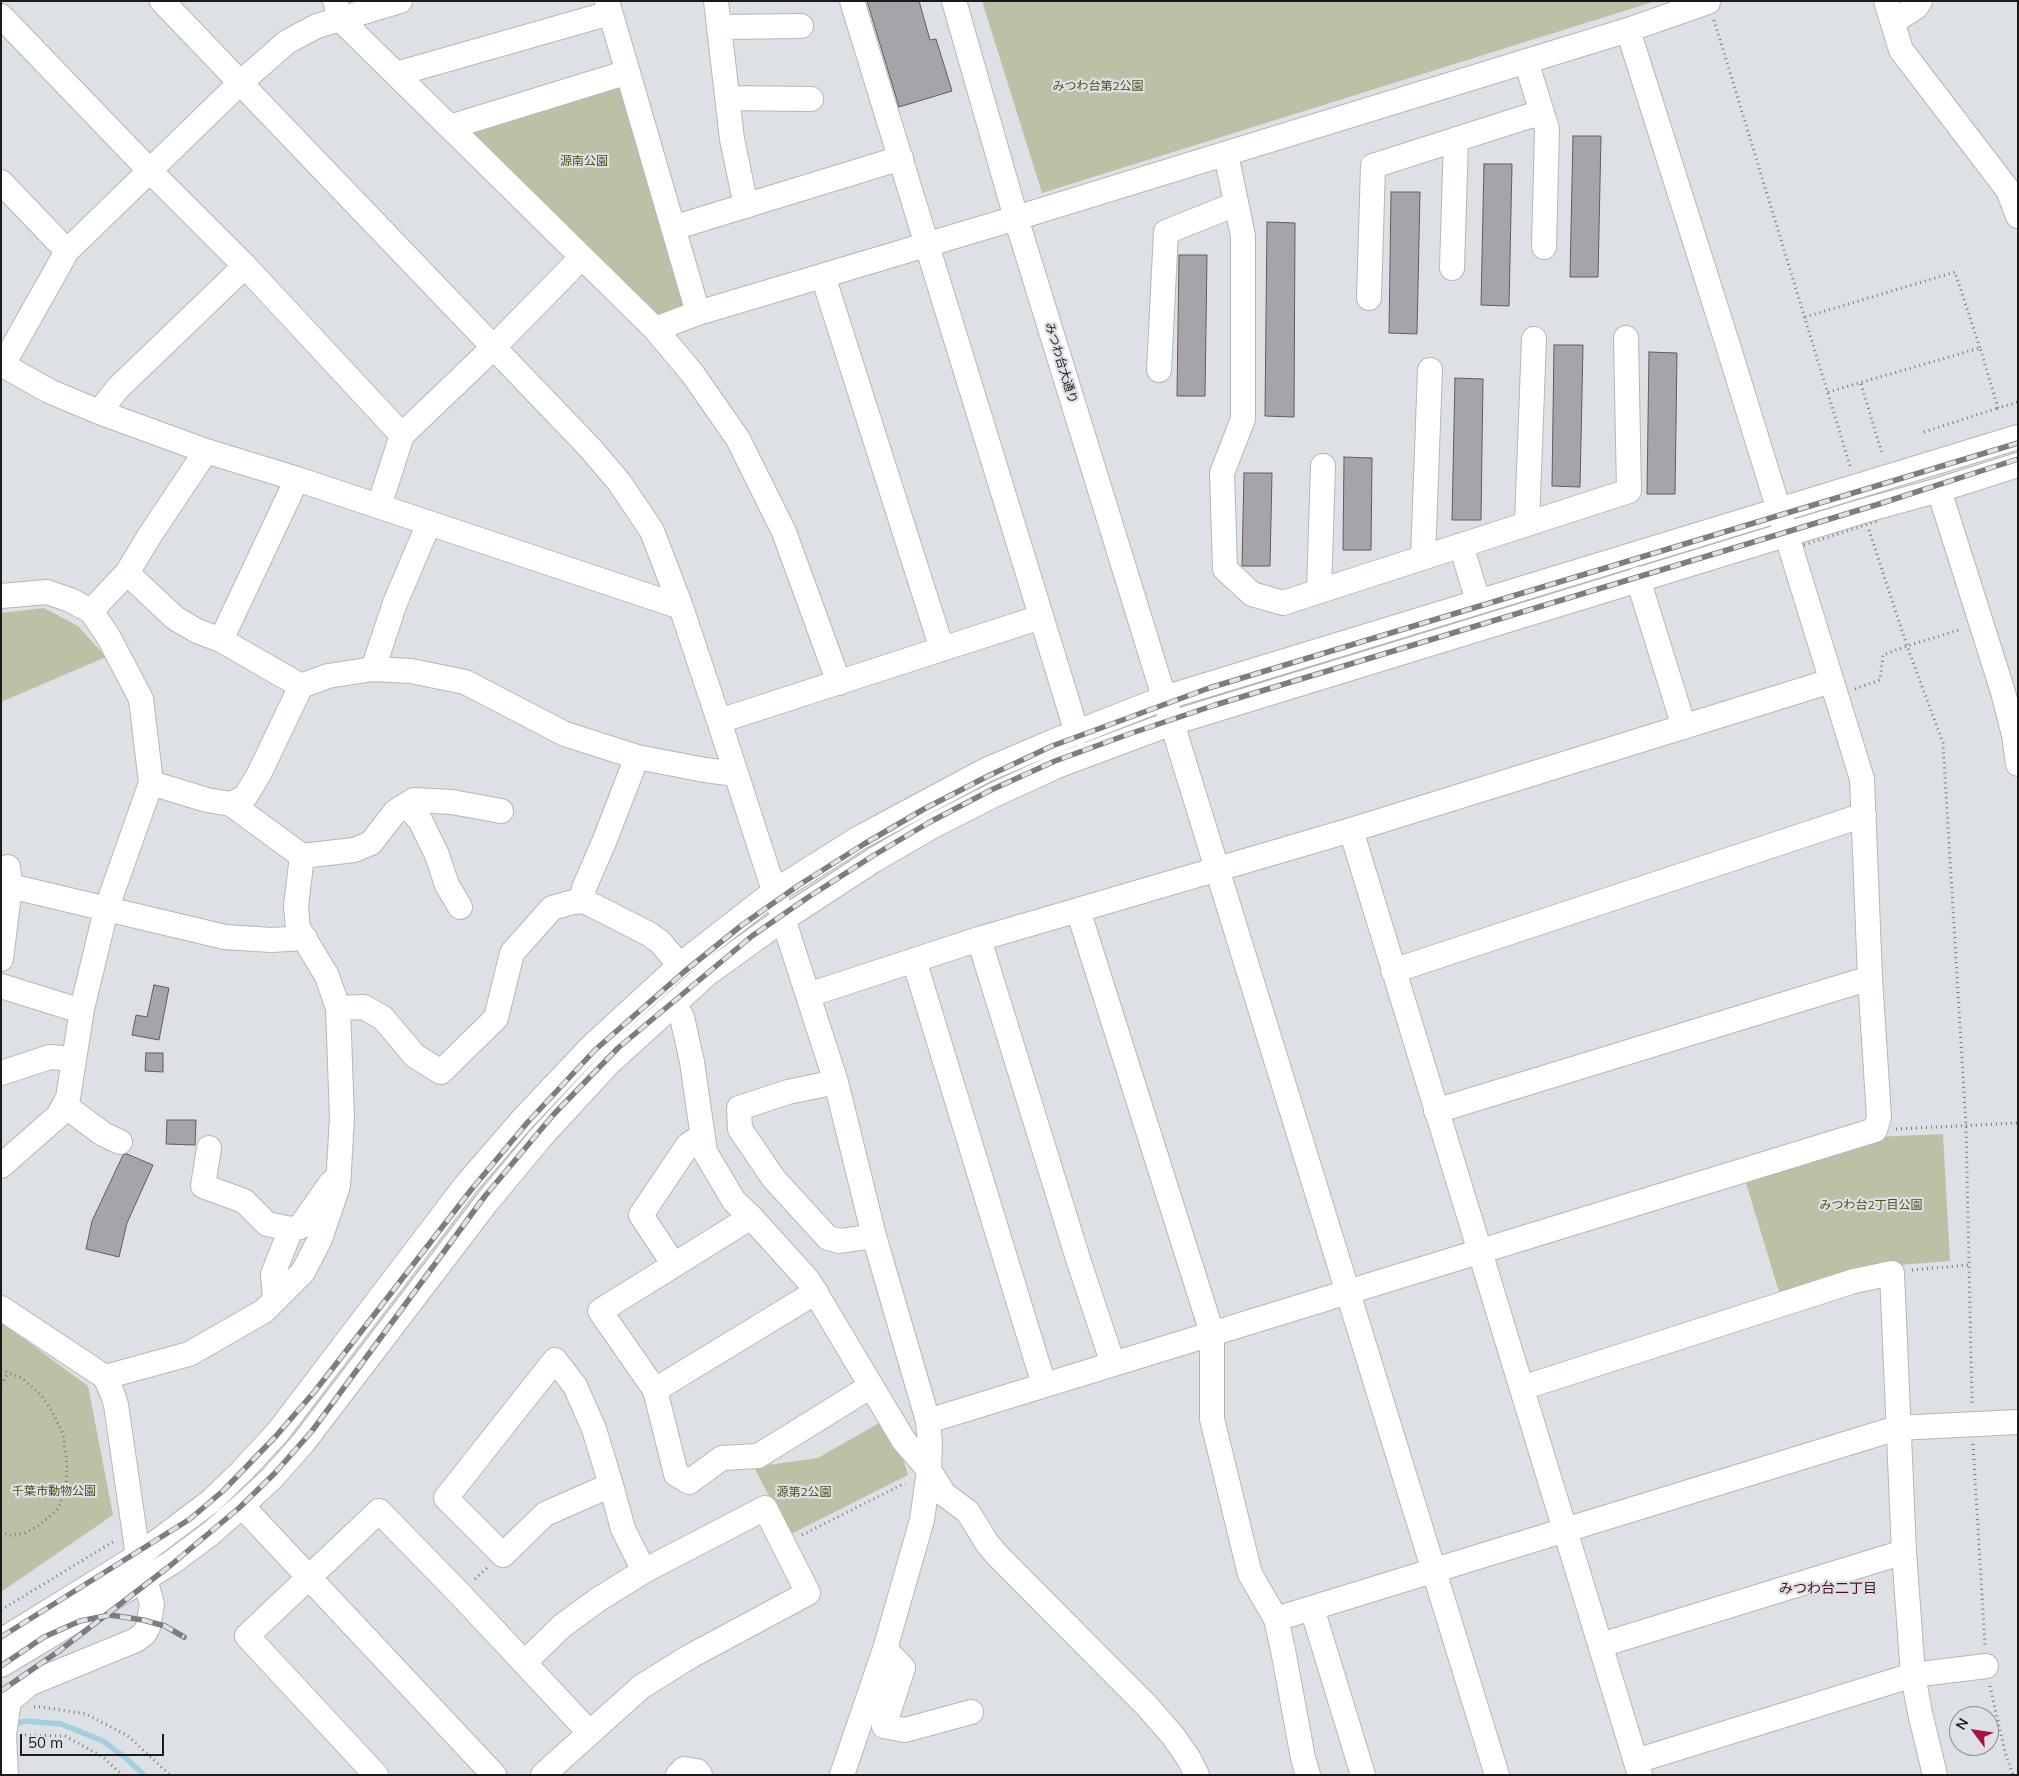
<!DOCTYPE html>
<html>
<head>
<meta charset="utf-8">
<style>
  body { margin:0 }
  #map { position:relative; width:2019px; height:1776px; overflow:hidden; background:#dde0e5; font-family:Mulish,sans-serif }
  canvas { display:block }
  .frame { position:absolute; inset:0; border:2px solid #1a1b1d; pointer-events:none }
  .north { position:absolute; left:1949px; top:1706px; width:50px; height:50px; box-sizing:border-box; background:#dde0e5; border:1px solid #8f9195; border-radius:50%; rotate:301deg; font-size:14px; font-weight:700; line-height:20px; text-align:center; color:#1a1b1d }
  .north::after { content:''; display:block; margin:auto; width:18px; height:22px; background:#a9123e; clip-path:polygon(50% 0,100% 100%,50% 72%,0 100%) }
  .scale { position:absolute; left:20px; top:1734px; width:144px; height:22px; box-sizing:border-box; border:2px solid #1a1b1d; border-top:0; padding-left:6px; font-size:15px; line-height:18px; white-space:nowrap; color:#1a1b1d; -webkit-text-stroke:4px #dde0e5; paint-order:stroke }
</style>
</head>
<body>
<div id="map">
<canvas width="2019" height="1776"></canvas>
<div class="frame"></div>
<div class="north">N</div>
<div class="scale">50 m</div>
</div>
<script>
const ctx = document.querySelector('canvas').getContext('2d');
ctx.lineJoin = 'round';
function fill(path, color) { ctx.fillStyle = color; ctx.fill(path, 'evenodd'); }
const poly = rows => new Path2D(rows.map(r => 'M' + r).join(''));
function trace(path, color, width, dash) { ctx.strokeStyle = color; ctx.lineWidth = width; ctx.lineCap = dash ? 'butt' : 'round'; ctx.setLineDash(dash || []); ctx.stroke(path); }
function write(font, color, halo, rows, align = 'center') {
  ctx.font = font + ' Mulish,"Noto Sans JP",sans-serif'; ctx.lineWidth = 4.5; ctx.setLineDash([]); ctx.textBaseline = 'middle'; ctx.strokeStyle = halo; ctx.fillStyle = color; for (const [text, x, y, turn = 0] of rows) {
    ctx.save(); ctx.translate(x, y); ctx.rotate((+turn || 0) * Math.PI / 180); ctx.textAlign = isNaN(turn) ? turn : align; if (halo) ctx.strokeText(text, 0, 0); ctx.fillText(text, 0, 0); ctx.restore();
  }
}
const green = poly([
  [982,1,1656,1,1042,193],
  [617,86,627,91,691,304,659,323,469,130],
  [44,608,78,626,106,657,1,702,1,613],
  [1943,1134,1950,1261,1898,1265,1789,1297,1779,1292,1746,1183,1750,1175,1873,1137],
  [1,1322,88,1386,113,1515,1,1592],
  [886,1419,898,1441,908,1475,789,1535,754,1467,818,1458]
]);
const stream = poly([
  [10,1726,25,1721,61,1724,103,1741,127,1759,144,1775]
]);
const building = poly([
  [867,1,919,1,930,40,936,39,952,91,899,107,867,1],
  [1573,136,1601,136,1598,277,1570,277,1573,136],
  [1484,164,1512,164,1509,306,1481,305,1484,164],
  [1391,192,1420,192,1417,334,1389,333,1391,192],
  [1267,222,1295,223,1294,417,1265,416,1267,222],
  [1179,255,1207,255,1205,396,1177,396,1179,255],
  [1554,345,1583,345,1580,487,1552,486,1554,345],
  [1649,352,1677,353,1675,494,1647,494,1649,352],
  [1455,378,1483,379,1481,520,1452,520,1455,378],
  [1344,457,1372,458,1371,550,1343,550,1344,457],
  [1244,473,1272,473,1270,566,1242,566,1244,473],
  [154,985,169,988,159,1040,132,1035,136,1015,147,1017,154,985],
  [146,1053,163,1053,163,1072,145,1071,146,1053],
  [167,1120,196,1120,195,1145,166,1144,167,1120],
  [127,1154,153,1165,127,1223,119,1257,86,1249,92,1221,123,1155,127,1154]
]);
const path = poly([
  [1714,20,1850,466],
  [1805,317,1955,272,1980,348],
  [1861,384,1882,453],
  [1828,392,1980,348,1998,408,2018,402],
  [1924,432,1998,408],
  [1869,530,1907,646,1943,743,1966,1125,1972,1403],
  [1855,689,1880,680,1883,655,1907,646,1962,629],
  [1896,1129,2018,1123],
  [1912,1270,1968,1265],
  [1,1370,22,1378,41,1395,52,1411,63,1434,67,1464,66,1488,58,1509,41,1524,25,1533,10,1535,1,1532],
  [1,1385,8,1373],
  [1973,1444,1985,1645],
  [802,1535,905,1483],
  [475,1579,487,1568],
  [1,1610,116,1540],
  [1990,1686,2005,1752,2013,1775],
  [34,1707,42,1707,86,1714,128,1736,170,1775],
  [25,1735,65,1736,103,1757,122,1775]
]);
const minor = poly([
  [162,1,591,449,619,482,652,531,681,607,719,721,836,1082,874,1236,928,1421,930,1444,929,1470,922,1520,885,1649,842,1775],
  [335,1,340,19,655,329,692,373,738,439,784,532,839,683],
  [607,1,698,313],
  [716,1,732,139,746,206],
  [852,1,1077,733],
  [954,1,1016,218,1497,1775],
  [1886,1,1901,50,2008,190,2018,216],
  [1,16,150,171,245,266,402,435],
  [1893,22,1916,7,1920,1],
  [719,27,801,26],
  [1526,61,1547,129,1544,247],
  [396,74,610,13],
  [727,98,811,99],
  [450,127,628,72],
  [1226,154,1243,236,1243,419,1222,473,1225,569,1252,594,1283,603,1629,491,1626,338],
  [1,182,67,251],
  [673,228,901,158],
  [1452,268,1456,139],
  [823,276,942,649],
  [1369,298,1373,166,1542,112],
  [655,329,698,313,1016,218,1628,30,1708,2],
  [1,364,49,391,99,412,206,451,297,479,681,607],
  [3,365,67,251,240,83,287,42,317,26,400,1],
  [1159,370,1166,232,1236,204],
  [99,412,118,388,245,266],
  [1939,490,2003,692,2014,735,2018,764],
  [379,506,402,435,494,347,581,258],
  [1527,523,1534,339],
  [1461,545,1478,601],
  [1423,557,1430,370],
  [127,573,175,618,197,631,221,640,301,686],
  [1638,579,1684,727],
  [1319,591,1323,466],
  [1,596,47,592,70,600,91,611,108,636,141,699,151,783,106,910,82,1009,68,1098,58,1116,1,1166],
  [91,611,127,573,150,535,206,451],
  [221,640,297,479],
  [373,669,395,603,429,523],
  [719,721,1041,617],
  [151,783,207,800,231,804,245,797,259,774,301,686,328,676,373,669,411,671,465,682,565,734,637,757,705,770,736,774],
  [231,804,302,856,354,850,371,843,395,812,414,800,452,802,501,811],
  [406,805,420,820,437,855,447,885,460,907],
  [1351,830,1640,1775],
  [10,886,225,937,271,940,305,938],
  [582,901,584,888,604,842,637,757],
  [1078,910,1212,1333,1212,1419,1250,1574,1276,1619,1283,1650,1303,1758,1308,1775],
  [979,939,1079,1262,1113,1364],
  [1,959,10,886,8,867],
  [914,960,1044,1385],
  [1393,971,1864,815],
  [1,986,78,1010,82,1009],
  [808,995,979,939,1351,830,1831,681],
  [674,1005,682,1017,692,1062,705,1152,734,1201,751,1217,808,1280,904,1441,929,1470,944,1494,968,1512,987,1543,998,1556,1147,1706,1173,1736,1189,1759,1197,1775],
  [338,1008,364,1007,383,1018,415,1056,441,1072,496,1018,512,953,552,908,573,902,582,901,590,904,649,934,660,942,680,965],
  [1,1073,50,1057,74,1059],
  [836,1082,788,1092,739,1108,740,1129,774,1179,828,1238,840,1241,874,1236],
  [64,1105,103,1134,120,1142],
  [1436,1111,1870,978],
  [702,1136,688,1145,641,1215,674,1265,751,1217],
  [209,1148,203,1186,244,1201,267,1224,291,1229,300,1227,331,1183],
  [674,1265,600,1311,655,1390,676,1474,689,1482,722,1458,758,1456,871,1386],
  [275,1300,273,1274,291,1229],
  [1,1308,105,1377,113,1395,116,1405,138,1556,145,1578,152,1605,148,1627,144,1634,136,1640,29,1684,9,1701,4,1735,6,1775],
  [105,1377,189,1354,264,1311,303,1272,320,1239,338,1186,342,1118,338,1008,327,976,298,928,296,906,302,856],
  [1522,1388,1854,1281,1892,1273,1904,1552,1913,1675,1920,1713,1935,1775],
  [655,1390,816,1292],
  [928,1421,1875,1130,1879,1117,1870,978,1862,779,1730,352,1628,30],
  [611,1485,545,1514,503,1555,446,1498,555,1360,575,1386,594,1429,611,1485,623,1529,644,1571],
  [242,1506,494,1775],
  [1312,1608,1363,1775],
  [1276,1619,1897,1428,2018,1422],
  [1,1641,138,1556,211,1501,242,1471,278,1432,465,1186,522,1120,592,1046,680,965,775,891,859,838,986,770,1052,742,1164,698,2018,437],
  [1601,1645,1904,1552],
  [885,1649,903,1668,884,1726,905,1730,971,1712],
  [524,1663,562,1626,599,1599,644,1571,765,1508,808,1593,689,1657,641,1687,543,1775],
  [1,1665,171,1563,210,1534,242,1506,272,1478,303,1443,487,1202,541,1137,610,1062,707,974,782,920,874,860,931,827,994,795,1057,766,1172,723,1863,511,1939,490,2018,465],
  [1636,1761,1913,1675,1986,1666],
  [376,1775,247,1636,379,1511,459,1593,589,1732],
  [678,1775,684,1769,697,1771,700,1775]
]);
const rail = poly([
  [1,1637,190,1519,224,1490,276,1436,315,1391,471,1190,527,1123,595,1050,685,971,742,925,799,885,864,844,924,809,988,776,1052,746,1209,688,2018,443],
  [1,1666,44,1637,80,1621,110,1615,143,1620,165,1626,184,1637],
  [1,1691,59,1651,171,1565,239,1508,274,1474,312,1431,485,1196,554,1114,618,1048,752,936,807,898,871,857,928,823,991,790,1055,761,1129,734,1215,705,1879,504,2018,459]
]);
const pathBridge = poly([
  [1804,545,1878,521]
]);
const parkNames = [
  ["みつわ台第2公園",1098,86],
  ["源南公園",584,161],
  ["みつわ台2丁目公園",1871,1205],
  ["千葉市動物公園",54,1491],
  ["源第2公園",804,1492]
];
const streetNames = [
  ["みつわ台大通り",1061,363,73]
];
const neighbourhoodNames = [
  ["みつわ台二丁目",1828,1589]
];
fill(green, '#bcc1a6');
trace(stream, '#a2d0e2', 5.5);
fill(building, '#a7a4a9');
trace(building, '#5f5d61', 1);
trace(minor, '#b3b7bb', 26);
trace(path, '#787a7e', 3, [1, 4]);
trace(minor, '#fff', 24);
trace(rail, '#7b7d81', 5.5);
trace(rail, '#dde0e5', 4, [11]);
trace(pathBridge, '#787a7e', 3, [1, 4]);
write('12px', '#4b5214', '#dde0e5', parkNames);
write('12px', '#1a1b1d', '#dde0e5', streetNames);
write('14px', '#520d1d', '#dde0e5', neighbourhoodNames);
</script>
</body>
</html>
